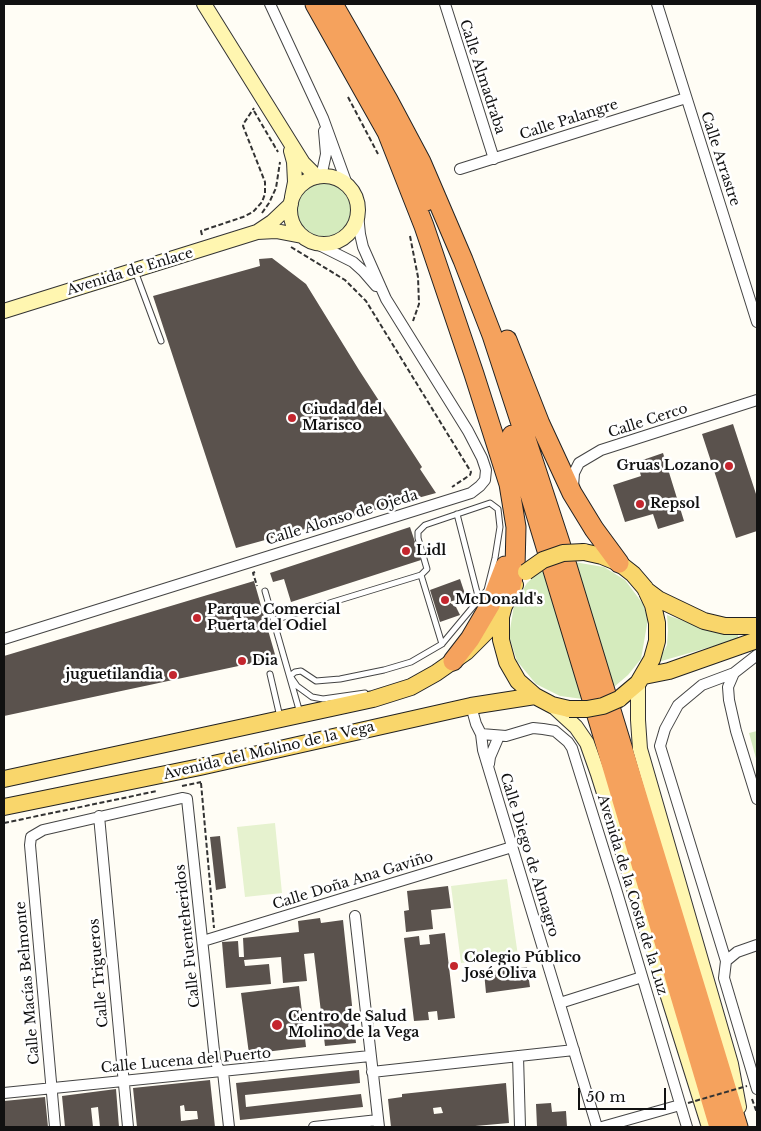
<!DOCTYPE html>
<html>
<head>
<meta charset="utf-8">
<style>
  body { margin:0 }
  #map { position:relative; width:761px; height:1131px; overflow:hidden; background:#fffdf5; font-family:"Libre Baskerville",serif }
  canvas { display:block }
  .frame { position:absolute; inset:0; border:5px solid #111; pointer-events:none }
  .scale { position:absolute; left:578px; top:1088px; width:88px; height:22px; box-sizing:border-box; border:2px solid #111; border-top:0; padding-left:6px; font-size:15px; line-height:18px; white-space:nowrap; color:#111; -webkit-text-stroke:4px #fff; paint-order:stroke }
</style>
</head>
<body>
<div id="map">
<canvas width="761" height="1131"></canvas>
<div class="frame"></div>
<div class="scale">50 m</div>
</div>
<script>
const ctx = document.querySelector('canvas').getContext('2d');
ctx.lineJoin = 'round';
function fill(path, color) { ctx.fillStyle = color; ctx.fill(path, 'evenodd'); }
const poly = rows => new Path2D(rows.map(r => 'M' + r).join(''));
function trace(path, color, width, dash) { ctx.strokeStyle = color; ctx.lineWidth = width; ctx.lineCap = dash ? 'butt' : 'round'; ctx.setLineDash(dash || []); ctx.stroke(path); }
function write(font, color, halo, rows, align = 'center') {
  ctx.font = font + ' "Libre Baskerville",serif'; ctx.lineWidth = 5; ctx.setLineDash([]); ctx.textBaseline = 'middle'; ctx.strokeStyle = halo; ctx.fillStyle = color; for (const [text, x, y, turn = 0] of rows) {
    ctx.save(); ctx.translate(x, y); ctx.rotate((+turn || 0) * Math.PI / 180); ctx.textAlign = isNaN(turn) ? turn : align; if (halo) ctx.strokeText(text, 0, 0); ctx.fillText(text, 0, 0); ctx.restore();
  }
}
const green = poly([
  '297 209a28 28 0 1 1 56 0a28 28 0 1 1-56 0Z',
  [574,562,604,567,625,580,643,604,648,619,641,659,628,675,614,687],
  [542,569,583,699,560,696,536,684,517,661,509,636,514,605,527,583],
  [667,615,714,632,738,635,738,639,658,662,667,645,668,630],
  [757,731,757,762,749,733]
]);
const pitch = poly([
  [275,823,282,893,245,897,237,827],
  [507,879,518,956,461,963,451,886]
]);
const building = poly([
  [272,258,306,284,359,370,422,467,420,469,436,493,236,548,153,296,260,266,259,259],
  [733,424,757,497,757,531,736,538,702,434],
  [663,453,684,521,658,529,653,514,625,522,613,485,641,476,637,462],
  [410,527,421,560,291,602,284,579,273,582,270,573],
  [460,579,466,597,449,602,456,607,460,615,440,622,430,590],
  [254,581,276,658,4,716,4,656],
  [220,836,226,888,216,890,210,837],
  [448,886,451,908,431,910,433,929,406,932,404,911,409,910,407,891],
  [320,918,321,923,343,920,356,1043,325,1046,314,953,304,954,307,981,283,983,281,957,244,960,245,966,269,964,271,984,226,988,222,942,238,941,239,957,244,957,243,938,299,932,298,921],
  [445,933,455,1018,438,1020,437,1011,428,1012,429,1020,414,1021,404,938,419,936,420,945,430,944,429,935],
  [527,967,530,987,486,993,484,972],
  [299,986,306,1047,249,1054,241,993],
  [359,1070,360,1083,245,1095,246,1107,361,1094,363,1107,240,1120,236,1083],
  [210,1080,215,1127,137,1127,133,1088],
  [184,1105,185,1111,197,1111,198,1119,181,1121,180,1106],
  [506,1083,509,1123,464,1127,391,1127,388,1099,402,1097,402,1094],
  [441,1107,443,1113,434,1114,433,1108],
  [116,1089,119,1127,100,1127,98,1107,91,1108,93,1127,65,1127,62,1096],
  [45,1097,48,1127,4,1127,4,1101],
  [551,1103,552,1112,566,1111,567,1127,537,1127,536,1104]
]);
const path = poly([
  [348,97,378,154],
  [254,111,278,152],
  [262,213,269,203,276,188,280,162],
  [202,235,201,231,243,217,253,212,262,202,265,194,265,182,243,126,244,123,254,108],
  [410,236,418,277,419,304,413,321],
  [291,247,345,280,366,301,471,472,470,475,452,487],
  [255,572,253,573,257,586],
  [201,783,214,928],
  [182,786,201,782],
  [4,823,157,791],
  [752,1099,757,1113]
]);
const lane = poly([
  [135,271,161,341],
  [457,514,479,600],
  [421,575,442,644],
  [265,591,300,713],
  [274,620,421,575,427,569,418,538,418,532,425,525,490,503,498,509,500,527,495,558,487,590,442,644,411,662,384,670,340,679,316,681,301,671,295,672,290,676,297,686,312,697,323,699,365,693],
  [270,674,280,717]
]);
const street = poly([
  [270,4,323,118,348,187],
  [445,4,494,159],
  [657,4,757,322],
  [460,169,686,98],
  [321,177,326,154,324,131],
  [317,244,353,262,363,271,376,286],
  [573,487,574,473,579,463,601,450,757,400],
  [4,639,471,493,480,486,485,480,486,470,482,458,468,431,386,299,363,247,360,234,358,214],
  [757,655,734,673,728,687,729,700,736,731,757,799],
  [734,673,702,685,678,705,665,729,660,746,726,961,724,978,757,1089],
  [471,706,476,724,481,734,483,750,489,770,597,1127],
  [481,734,506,736,533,728,543,729,555,731,568,742,572,748,616,889,687,1127],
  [489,764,490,757,499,736],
  [99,816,128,1127],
  [355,916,379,1127],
  [203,941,512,847],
  [726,961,737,952,757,945],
  [560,1003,642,977],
  [518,1056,520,1127],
  [223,1072,229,1127],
  [372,1072,574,1050],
  [4,1093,370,1056],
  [55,1127,30,845,31,837,43,830,182,798,187,799,215,1060,219,1070],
  [314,1127,378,1120],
  [602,1127,680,1105]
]);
const secondary = poly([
  [204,4,303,163,317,177],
  [291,151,294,162,295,182,292,197],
  '290 210a34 34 0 1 1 68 0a34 34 0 1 1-68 0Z',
  [257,232,272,222,291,204],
  [4,311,257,232,276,231,302,236],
  [638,683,638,720,640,749,731,1064,739,1107],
  [552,705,576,727,587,743,598,774,709,1127]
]);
const primary = poly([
  [584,552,602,556,619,563,633,574,645,588,653,605,657,623,657,641,652,659,638,683,619,699],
  [515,585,504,606,501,617,501,640,507,662,518,681,535,696,552,705,569,709],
  [646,590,658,599,704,621,725,626,757,626],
  [644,676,669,671,757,640],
  [4,779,373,699,411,687,436,673,466,652,501,617],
  [4,807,200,767,471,706,535,696]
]);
const highway = poly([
  [315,4,387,132,424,226,474,374,509,484,516,527,515,568,509,595],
  [333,4,388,100,421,162,463,260,492,335,560,543,738,1127],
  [398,158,419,187,426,201],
  [507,340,540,424,572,493,594,529,619,563],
  [512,435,598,719,719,1127],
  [453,661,470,639,490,605,505,566]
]);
const pathBridge = poly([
  [688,1103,747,1086]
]);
const primaryBridge = poly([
  [526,572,543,560,563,553,584,552],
  [569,709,587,709,603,706,619,699]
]);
const markers = [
  [292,418,5,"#c4262e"],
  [729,466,5,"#c4262e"],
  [640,504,5,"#c4262e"],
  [406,551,5,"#c4262e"],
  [445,600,5,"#c4262e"],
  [197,618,5,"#c4262e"],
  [242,661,5,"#c4262e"],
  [173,675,5,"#c4262e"],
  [454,966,5,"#c4262e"],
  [277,1025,6,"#c4262e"]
];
const streetNames = [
  ["Calle Almadraba",482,77,72],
  ["Calle Palangre",569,120,-18],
  ["Calle Arrastre",720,159,72],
  ["Avenida de Enlace",130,272,-17],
  ["Calle Cerco",648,421,-18],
  ["Calle Alonso de Ojeda",342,518,-17],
  ["Avenida del Molino de la Vega",269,751,-13],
  ["Calle Diego de Almagro",529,855,73],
  ["Calle Doña Ana Gaviño",353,881,-17],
  ["Avenida de la Costa de la Luz",632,895,73],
  ["Calle Fuenteheridos",188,936,-96],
  ["Calle Trigueros",99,973,-95],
  ["Calle Macías Belmonte",28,983,-95],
  ["Calle Lucena del Puerto",186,1061,-5]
];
const poiNames = [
  ["Ciudad del",302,410],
  ["Marisco",302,426],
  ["Gruas Lozano",719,466,"right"],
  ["Repsol",650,504],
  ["Lidl",416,551],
  ["McDonald's",455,600],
  ["Parque Comercial",207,610],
  ["Puerta del Odiel",207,626],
  ["Dia",252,661],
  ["juguetilandia",163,675,"right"],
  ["Colegio Público",464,958],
  ["José Oliva",464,974],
  ["Centro de Salud",288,1017],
  ["Molino de la Vega",288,1033]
];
fill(green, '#d5ebbd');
fill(pitch, '#e6f2cf');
fill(building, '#5a524d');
trace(lane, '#444', 7);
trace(street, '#444', 12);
trace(secondary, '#333', 16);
trace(primary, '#222', 18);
trace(highway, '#222', 21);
trace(path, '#333', 2, [5, 2.5]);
trace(lane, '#fff', 5);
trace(street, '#fff', 10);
trace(secondary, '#fff6b0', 14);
trace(primary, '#f9d66b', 16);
trace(highway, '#f5a25d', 19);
trace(primaryBridge, '#222', 18, []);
trace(pathBridge, '#333', 2, [5, 2.5]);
trace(primaryBridge, '#f9d66b', 16);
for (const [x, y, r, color] of markers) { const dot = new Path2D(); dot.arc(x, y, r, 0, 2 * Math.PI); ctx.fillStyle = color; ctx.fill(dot); trace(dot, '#fff', 2); }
write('14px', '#111', '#fff', streetNames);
write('bold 14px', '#111', '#fff', poiNames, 'left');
</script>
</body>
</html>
